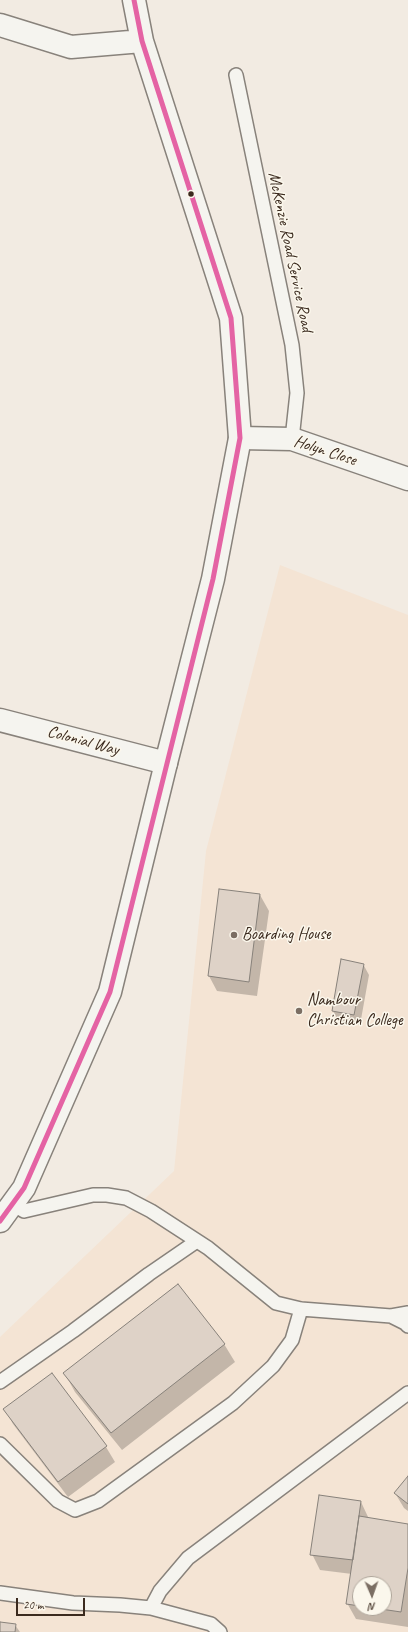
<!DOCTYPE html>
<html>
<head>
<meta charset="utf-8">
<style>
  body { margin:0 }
  #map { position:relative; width:408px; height:1632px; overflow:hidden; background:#f2ebe2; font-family:Caveat,sans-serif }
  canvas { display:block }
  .north { position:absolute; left:352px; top:1576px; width:40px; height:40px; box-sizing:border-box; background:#fbf7ec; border:1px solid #aea59a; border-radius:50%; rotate:178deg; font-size:11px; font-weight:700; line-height:16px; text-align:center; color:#3b2a1e }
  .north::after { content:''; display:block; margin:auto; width:14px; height:18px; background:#7b6e63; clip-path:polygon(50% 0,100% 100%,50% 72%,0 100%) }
  .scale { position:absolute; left:16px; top:1598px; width:69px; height:18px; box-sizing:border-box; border:2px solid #3b2a1e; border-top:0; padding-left:5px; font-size:12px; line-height:14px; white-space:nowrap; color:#3b2a1e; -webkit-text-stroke:3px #fbf7ec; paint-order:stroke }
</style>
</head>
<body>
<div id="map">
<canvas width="408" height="1632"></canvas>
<div class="north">N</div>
<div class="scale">20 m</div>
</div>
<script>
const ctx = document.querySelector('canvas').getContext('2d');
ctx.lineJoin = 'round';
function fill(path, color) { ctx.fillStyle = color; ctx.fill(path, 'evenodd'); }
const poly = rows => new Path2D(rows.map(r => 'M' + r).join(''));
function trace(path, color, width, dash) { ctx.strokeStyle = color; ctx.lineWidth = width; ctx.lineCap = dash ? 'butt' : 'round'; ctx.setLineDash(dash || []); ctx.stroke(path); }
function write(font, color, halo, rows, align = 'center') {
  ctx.font = font + ' Caveat,sans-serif'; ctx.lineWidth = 3; ctx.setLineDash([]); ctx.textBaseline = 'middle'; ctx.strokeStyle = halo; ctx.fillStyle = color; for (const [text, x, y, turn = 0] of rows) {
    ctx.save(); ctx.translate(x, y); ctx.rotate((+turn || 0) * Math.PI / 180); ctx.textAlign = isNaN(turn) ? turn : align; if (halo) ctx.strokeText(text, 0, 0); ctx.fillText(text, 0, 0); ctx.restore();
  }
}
const built = poly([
  [280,565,408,615,408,1632,0,1632,0,1337,174,1171,206,851],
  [360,1584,384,1584,384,1608,360,1608]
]);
const shadow = poly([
  [260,895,269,911,257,996,217,991,209,976],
  [363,964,369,975,360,1025,339,1022,333,1011],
  [224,1344,235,1362,122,1450,75,1392,65,1374],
  [52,1374,106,1447,115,1462,68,1497,13,1424,5,1409],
  [408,1477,408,1511,404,1508,395,1493],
  [361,1502,369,1519,408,1525,408,1627,356,1619,347,1603,352,1574,320,1570,312,1554],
  [360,1584,384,1584,384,1608,360,1608],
  [0,1623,15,1625,20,1632,0,1632]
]);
const building = poly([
  [219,889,260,894,249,982,208,976,219,889],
  [341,959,364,964,354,1015,332,1011,341,959],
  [178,1284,225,1344,111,1433,63,1373,178,1284],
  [52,1373,107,1446,58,1482,3,1409,52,1373],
  [408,1476,408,1504,394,1493,408,1476],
  [319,1495,361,1501,353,1560,310,1555,319,1495],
  [359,1516,408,1524,408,1568,401,1612,374,1608,384,1608,384,1584,360,1584,360,1606,346,1604,359,1516],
  [0,1622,16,1624,15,1632,0,1632,0,1622]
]);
const lane = poly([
  [236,75,292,345,297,393,292,439],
  [12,1204,24,1211,93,1195,107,1195,126,1198,151,1211,208,1248,276,1303,301,1309,391,1316,408,1313],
  [391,1316,405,1323,408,1326],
  [0,1382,73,1331,149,1274,197,1241],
  [0,1444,58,1501,75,1510,98,1501,233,1403,273,1366,292,1340,301,1309],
  [0,1593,73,1603,120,1605,151,1608,160,1591,188,1558,408,1393],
  [151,1608,211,1624,220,1632]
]);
const street = poly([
  [240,438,292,439,408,479],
  [0,720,166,763]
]);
const secondary = poly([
  [0,25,71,47,142,41],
  [0,1221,24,1188,110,992,166,763,213,579,240,438,231,318,142,41,134,0]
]);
const bus1 = poly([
  [0,1221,24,1188,110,992,213,579,240,438,231,318,142,41,134,0]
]);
const markers = [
  [191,194,3.5,"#3b2a1e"],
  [234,935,4,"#7b6e63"],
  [299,1011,4,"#7b6e63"]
];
const streetNames = [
  ["McKenzie Road Service Road",290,252,78],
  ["Holyn Close",325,451,18],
  ["Colonial Way",83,741,15]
];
const poiNames = [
  ["Boarding House",242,935],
  ["Nambour",307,1001],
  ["Christian College",307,1021]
];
fill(built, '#f4e4d4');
fill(shadow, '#0003');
fill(building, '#ded2c7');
trace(building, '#88827b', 1);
trace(lane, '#88827b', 16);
trace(street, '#88827b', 25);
trace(secondary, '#88827b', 25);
trace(lane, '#f5f4ef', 13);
trace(street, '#f5f4ef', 22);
trace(secondary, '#f5f4ef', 22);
trace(bus1, '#e463a4', 5);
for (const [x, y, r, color] of markers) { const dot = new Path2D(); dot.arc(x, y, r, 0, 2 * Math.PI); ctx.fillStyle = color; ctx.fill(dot); trace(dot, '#fbf7ec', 1.5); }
write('17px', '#3b2a1e', '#fbf7ec', streetNames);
write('17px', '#3b2a1e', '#fbf7ec', poiNames, 'left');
</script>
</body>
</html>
